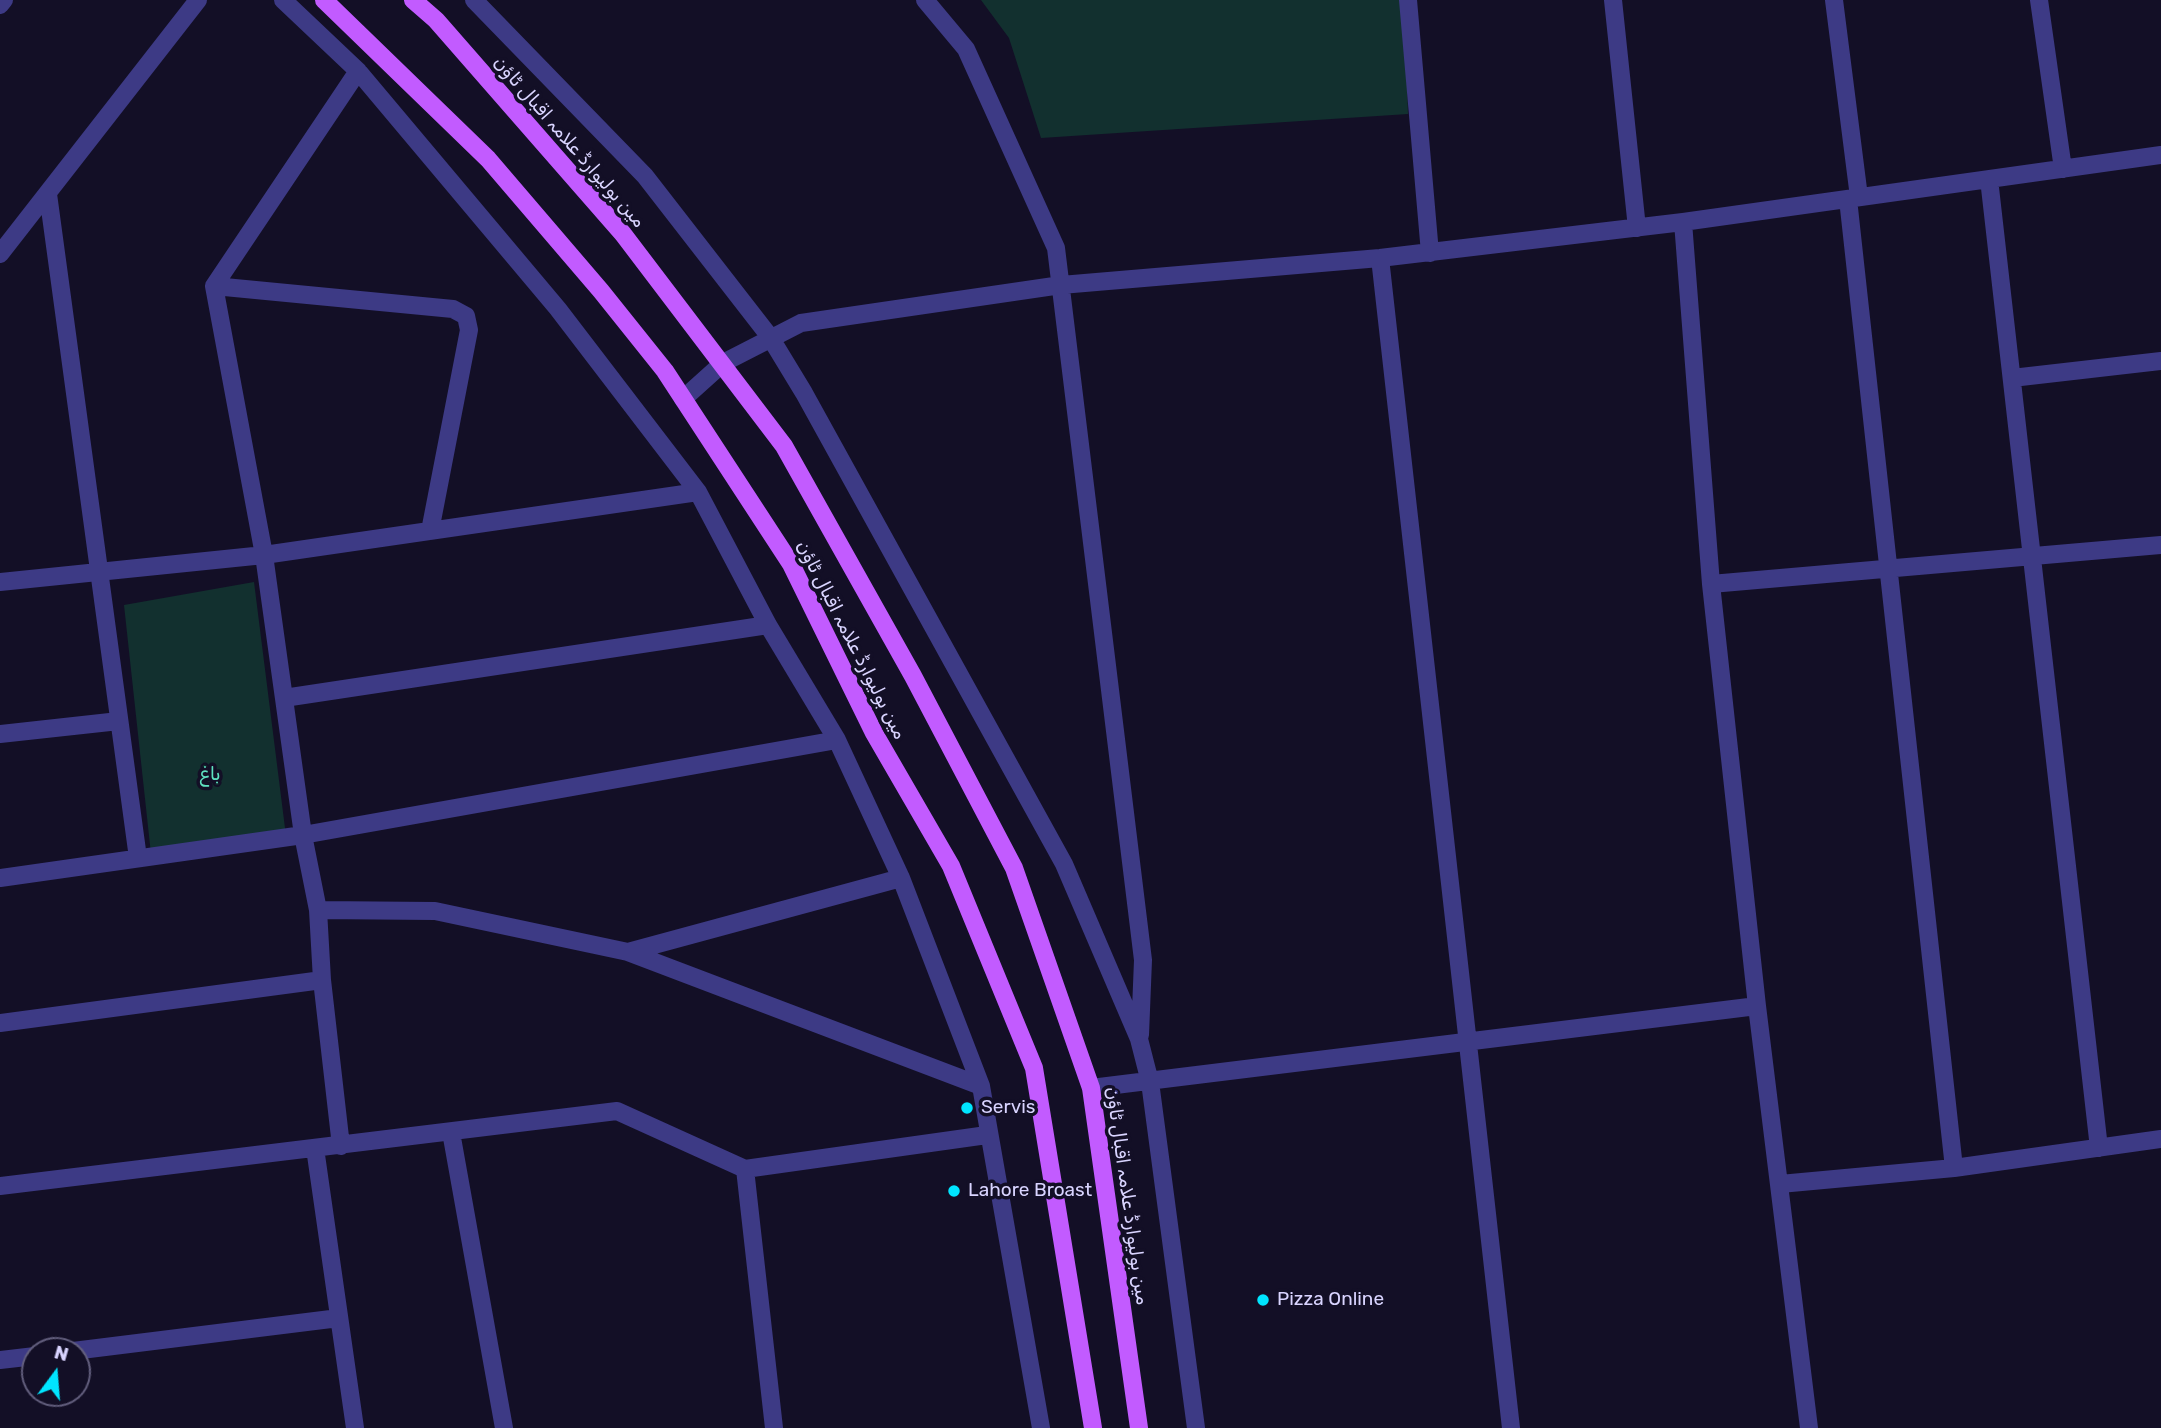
<!DOCTYPE html>
<html>
<head>
<meta charset="utf-8">
<style>
  body { margin:0 }
  #map { position:relative; width:2161px; height:1428px; overflow:hidden; background:#130f26; font-family:Rubik,sans-serif }
  canvas { display:block }
  .north { position:absolute; left:21px; top:1337px; width:70px; height:70px; box-sizing:border-box; background:#130f26; border:2px solid #625e7d; border-radius:50%; rotate:16deg; font-size:19px; font-weight:700; line-height:28px; text-align:center; color:#d9d4ff }
  .north::after { content:''; display:block; margin:auto; width:24px; height:32px; background:#00e5ff; clip-path:polygon(50% 0,100% 100%,50% 72%,0 100%) }
</style>
</head>
<body>
<div id="map">
<canvas width="2161" height="1428"></canvas>
<div class="north">N</div>
</div>
<script>
const ctx = document.querySelector('canvas').getContext('2d');
ctx.lineJoin = 'round';
function fill(path, color) { ctx.fillStyle = color; ctx.fill(path, 'evenodd'); }
const poly = rows => new Path2D(rows.map(r => 'M' + r).join(''));
function trace(path, color, width, dash) { ctx.strokeStyle = color; ctx.lineWidth = width; ctx.lineCap = dash ? 'butt' : 'round'; ctx.setLineDash(dash || []); ctx.stroke(path); }
function write(font, color, halo, rows, align = 'center') {
  ctx.font = font + ' Rubik,Vazirmatn,sans-serif'; ctx.lineWidth = 7; ctx.setLineDash([]); ctx.textBaseline = 'middle'; ctx.strokeStyle = halo; ctx.fillStyle = color; for (const [text, x, y, turn = 0] of rows) {
    ctx.save(); ctx.translate(x, y); ctx.rotate((+turn || 0) * Math.PI / 180); ctx.textAlign = isNaN(turn) ? turn : align; if (halo) ctx.strokeText(text, 0, 0); ctx.fillText(text, 0, 0); ctx.restore();
  }
}
const green = poly([
  [981,0,1404,0,1408,114,1041,138,1009,38],
  [254,582,286,836,151,854,124,605]
]);
const minor = poly([
  [283,0,358,71,558,309,698,492,768,625,837,740,901,878,981,1086,1041,1428],
  [474,0,645,176,770,337,804,393,1064,864,1139,1039,1150,1082,1196,1428],
  [925,0,966,49,1056,248,1143,960,1140,1035],
  [1408,0,1430,253],
  [1613,0,1637,228],
  [1834,0,1859,197],
  [2039,0,2063,169],
  [0,5,4,0],
  [358,71,214,286,264,555,303,835,318,910,435,911,628,952,901,878],
  [1989,179,2099,1148],
  [48,194,138,858],
  [1848,199,1954,1168],
  [1683,222,1711,584,1757,1006,1809,1428],
  [0,254,198,0],
  [1380,258,1511,1428],
  [214,286,453,309,466,316,469,330,430,531],
  [2012,378,2161,361],
  [683,399,723,363,801,323,1061,285,1380,258,1683,222,2161,155],
  [0,582,264,555,698,492],
  [1711,584,2161,545],
  [284,698,768,625],
  [0,734,119,721],
  [0,878,303,835,837,740],
  [318,910,322,980,341,1146],
  [628,952,981,1086],
  [0,1023,322,980],
  [1091,1088,1757,1006],
  [451,1132,504,1428],
  [315,1148,355,1428],
  [745,1169,774,1428],
  [1780,1184,1954,1168,2161,1139],
  [0,1186,617,1111,745,1169,987,1135],
  [73,1351,339,1318],
  [0,1360,35,1356]
]);
const major = poly([
  [324,0,488,159,601,291,665,371,791,564,874,733,951,866,1034,1068,1093,1428],
  [413,0,436,20,623,234,784,446,913,676,1014,868,1091,1088,1139,1428]
]);
const markers = [
  [967,1108,7,"#00e5ff"],
  [954,1191,7,"#00e5ff"],
  [1263,1300,7,"#00e5ff"]
];
const streetNames = [
  ["مین بولیوارڈ علامہ اقبال ٹاؤن",569,142,49],
  ["مین بولیوارڈ علامہ اقبال ٹاؤن",851,640,63],
  ["مین بولیوارڈ علامہ اقبال ٹاؤن",1127,1196,82]
];
const parkNames = [
  ["باغ",210,775]
];
const poiNames = [
  ["Servis",981,1108],
  ["Lahore Broast",968,1191],
  ["Pizza Online",1277,1300]
];
fill(green, '#12302f');
trace(minor, '#3d3a85', 18);
trace(major, '#c25bff', 18);
for (const [x, y, r, color] of markers) { const dot = new Path2D(); dot.arc(x, y, r, 0, 2 * Math.PI); ctx.fillStyle = color; ctx.fill(dot); trace(dot, '#130f26', 2.5); }
write('19px', '#d9d4ff', '#130f26', streetNames);
write('19px', '#5fe0c0', '#130f26', parkNames);
write('19px', '#d9d4ff', '#130f26', poiNames, 'left');
</script>
</body>
</html>
